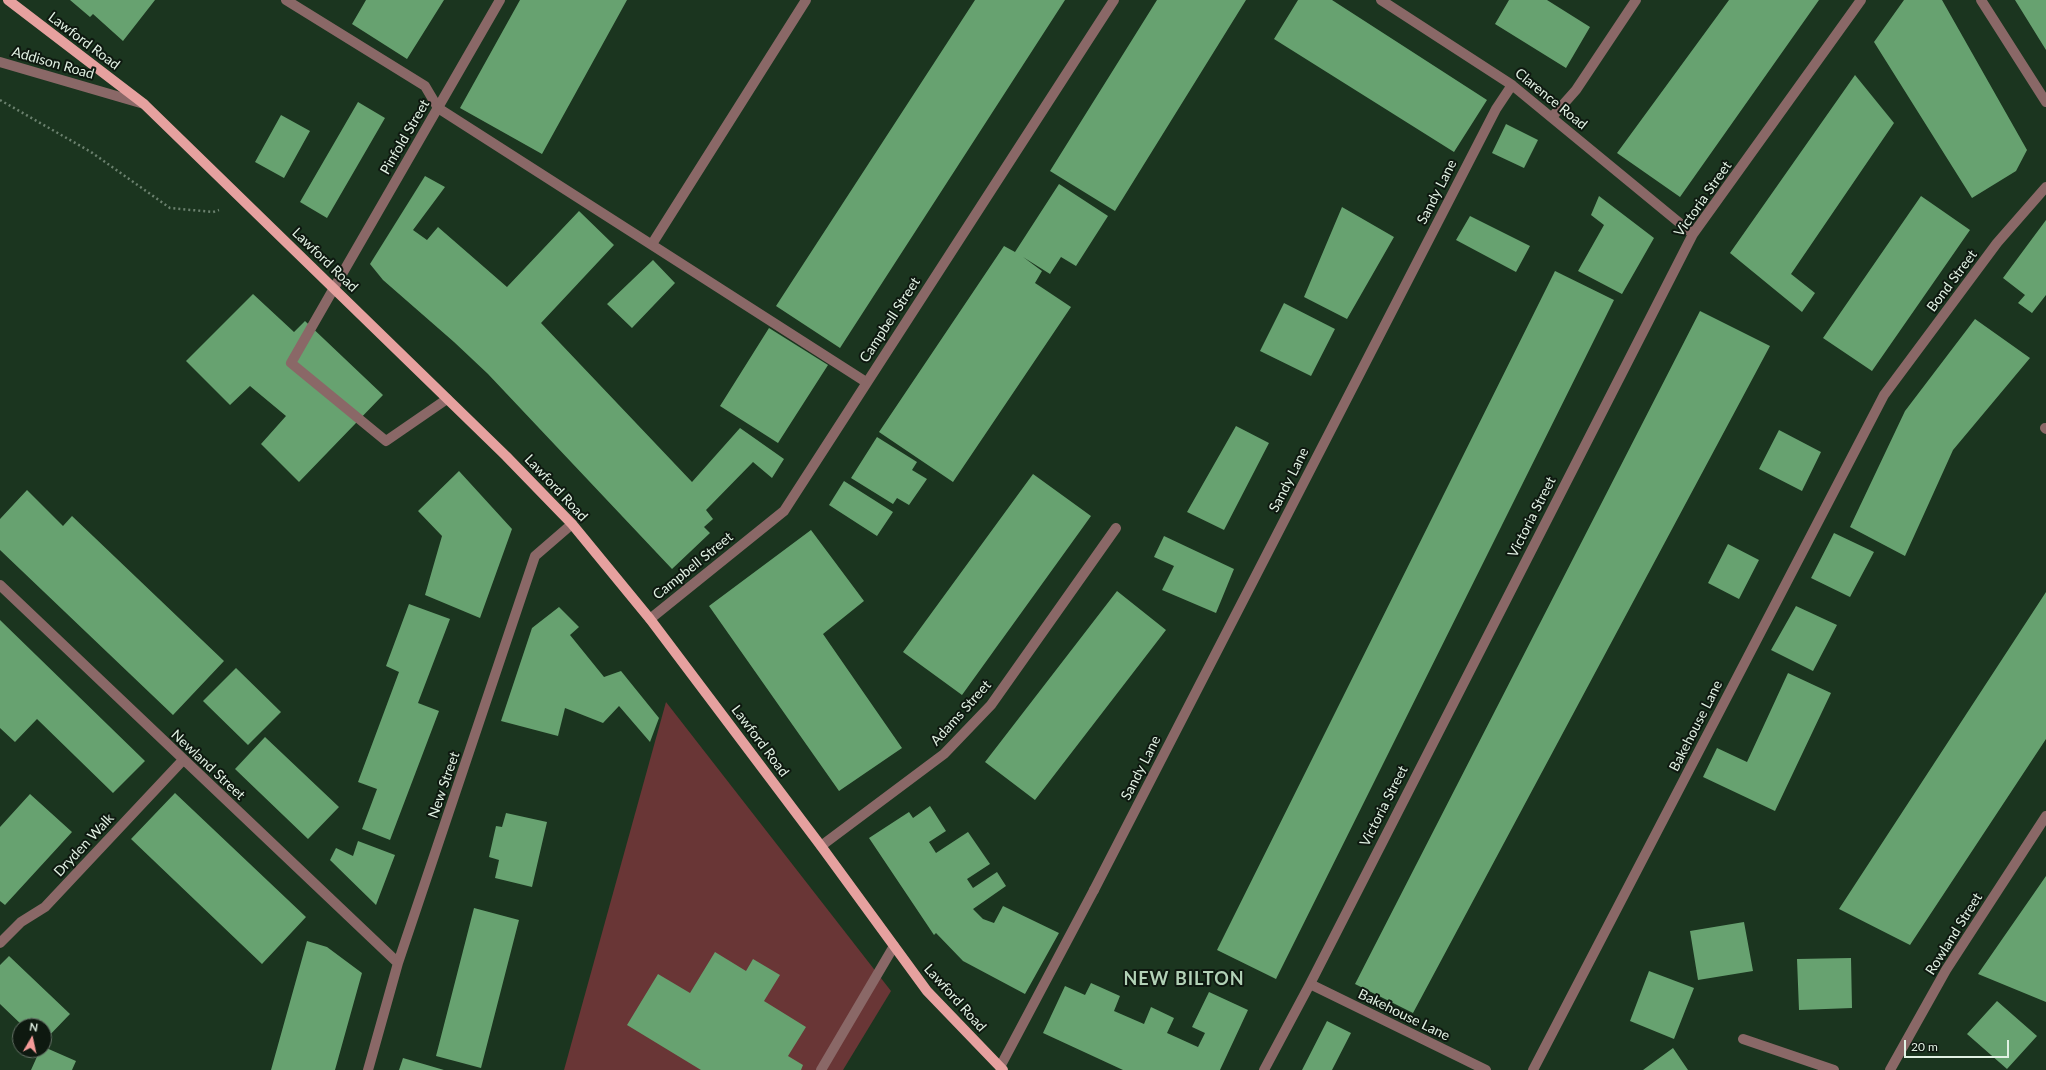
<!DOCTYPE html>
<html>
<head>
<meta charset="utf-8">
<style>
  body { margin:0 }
  #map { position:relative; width:2046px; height:1070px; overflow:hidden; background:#1b351f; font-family:Lato,sans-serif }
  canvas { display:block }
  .north { position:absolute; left:12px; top:1018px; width:40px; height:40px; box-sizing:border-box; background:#0e1910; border:1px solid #626f64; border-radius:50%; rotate:9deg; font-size:11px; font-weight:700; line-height:16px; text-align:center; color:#e1f1e3 }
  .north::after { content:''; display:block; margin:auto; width:14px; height:18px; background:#f59b99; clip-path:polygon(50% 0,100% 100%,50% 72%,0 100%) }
  .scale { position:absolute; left:1904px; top:1040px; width:105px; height:18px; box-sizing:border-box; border:2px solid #e1f1e3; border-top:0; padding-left:5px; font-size:12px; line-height:14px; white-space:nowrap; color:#e1f1e3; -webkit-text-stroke:3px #0e1910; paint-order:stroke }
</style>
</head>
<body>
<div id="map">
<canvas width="2046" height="1070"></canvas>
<div class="north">N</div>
<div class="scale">20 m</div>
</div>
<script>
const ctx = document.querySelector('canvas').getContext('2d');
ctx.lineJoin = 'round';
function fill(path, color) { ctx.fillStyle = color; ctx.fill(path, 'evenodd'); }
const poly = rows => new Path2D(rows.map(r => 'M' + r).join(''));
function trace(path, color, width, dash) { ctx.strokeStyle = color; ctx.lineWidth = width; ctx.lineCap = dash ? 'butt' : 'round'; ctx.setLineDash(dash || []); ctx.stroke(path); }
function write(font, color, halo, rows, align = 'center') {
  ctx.font = font + ' Lato,sans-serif'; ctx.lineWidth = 4; ctx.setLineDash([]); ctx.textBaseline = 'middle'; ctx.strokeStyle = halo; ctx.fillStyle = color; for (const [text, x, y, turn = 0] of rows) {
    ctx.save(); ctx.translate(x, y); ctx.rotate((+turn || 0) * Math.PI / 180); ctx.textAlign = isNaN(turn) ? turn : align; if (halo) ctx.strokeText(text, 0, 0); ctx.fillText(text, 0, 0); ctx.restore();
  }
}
const green = poly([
  [666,702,891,991,843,1070,564,1070]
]);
const building = poly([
  [70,0,155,0,123,41,93,14,90,17],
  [366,0,444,0,407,59,352,24],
  [520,0,627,0,542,154,460,108],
  [975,0,1065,0,840,348,776,306],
  [1157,0,1246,0,1115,211,1050,171],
  [1298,0,1332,0,1487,100,1454,152,1274,39],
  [1509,0,1547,0,1590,27,1566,68,1495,24],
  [1729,0,1819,0,1680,197,1617,153],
  [1904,0,1942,0,2027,150,2016,171,1972,198,1874,42],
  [2015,0,2046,0,2046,50],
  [1855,75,1894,123,1791,274,1815,293,1802,312,1730,253],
  [358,102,385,118,327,218,300,202],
  [281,115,310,131,284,178,255,162],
  [1506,124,1538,140,1524,168,1492,153],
  [425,176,445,187,413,230,427,240,438,227,507,287,579,211,614,245,541,323,692,482,740,428,784,459,772,478,753,462,706,510,713,519,704,527,710,533,672,569,488,374,454,342,383,280,370,264],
  [1059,184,1108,216,1076,266,1061,257,1050,274,1023,257,1042,271,1035,283,1071,307,953,482,879,432,1004,246,1015,252],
  [1599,196,1654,238,1622,294,1578,271,1604,225,1591,215],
  [1921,196,1970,230,1872,371,1823,338],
  [1342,207,1394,237,1347,319,1304,297],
  [1470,216,1530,246,1516,272,1456,240],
  [2046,220,2046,295,2032,313,2018,303,2025,295,2003,278],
  [653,260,675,283,632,328,607,304],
  [1555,271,1614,300,1276,979,1217,950],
  [253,294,294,332,305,321,383,395,299,482,261,444,286,416,250,386,230,405,186,361],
  [1284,303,1335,329,1311,376,1260,351],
  [1700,311,1770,346,1413,1013,1355,984],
  [1975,319,2030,358,1953,450,1905,556,1850,527,1905,411],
  [769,328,828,365,778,443,720,406],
  [1236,426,1269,443,1224,530,1187,512],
  [1779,430,1821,452,1802,491,1759,469],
  [877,437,917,462,912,470,927,479,909,505,897,498,893,504,851,478],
  [459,471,512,529,480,618,425,595,442,536,418,511],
  [1033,474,1091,516,962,695,903,652],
  [844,481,893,512,877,536,829,505],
  [27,490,63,526,72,516,224,661,173,715,0,550,0,519],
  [811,530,864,601,823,634,902,748,839,791,709,606],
  [1834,533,1874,552,1850,597,1811,578],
  [1164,536,1234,569,1216,613,1162,590,1174,566,1154,557],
  [1728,544,1759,560,1739,599,1708,583],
  [1117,591,1166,630,1035,800,985,762],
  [2046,592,2046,739,1910,945,1839,909],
  [409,604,450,619,418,703,439,711,390,840,362,829,377,789,358,782,399,672,386,666],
  [1796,606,1837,625,1813,671,1771,650],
  [559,607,579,627,570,635,604,677,621,671,659,718,650,742,619,706,603,723,565,708,558,736,501,721,532,628],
  [0,620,145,761,113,793,37,719,15,742,0,728],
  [236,668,281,712,248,745,203,701],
  [1788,673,1831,693,1775,811,1703,777,1717,748,1747,762],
  [265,737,339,807,308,839,235,769],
  [175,793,306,917,262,964,131,839],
  [30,794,72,832,5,905,0,901,0,827],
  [930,806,946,831,929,842,936,853,968,832,990,864,967,879,973,888,997,872,1006,886,973,909,983,919,994,923,1003,906,1059,933,1025,994,963,961,936,933,934,935,869,838,909,812,913,818],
  [506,813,547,822,532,887,495,878,499,860,489,857,496,826,502,827],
  [358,841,395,855,376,905,330,860,336,848,353,856],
  [2046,876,2046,1002,1978,974],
  [474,908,519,920,481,1068,436,1056],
  [1744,922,1753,971,1698,980,1690,931],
  [307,941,327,947,362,973,335,1070,271,1070],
  [715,952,746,971,753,959,780,975,764,1001,806,1027,788,1056,803,1065,801,1070,701,1070,627,1025,658,974,690,993],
  [9,956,70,1014,44,1041,44,1026,23,1026,0,1004,0,965],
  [1851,958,1852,1008,1799,1010,1797,959],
  [1649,971,1694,988,1674,1039,1630,1021],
  [1091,983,1120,996,1114,1011,1144,1024,1151,1007,1174,1018,1167,1033,1198,1047,1205,1033,1192,1027,1209,992,1248,1010,1220,1070,1123,1070,1043,1033,1065,986,1085,995],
  [1997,1001,2037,1036,2007,1069,1967,1034],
  [1327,1021,1351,1033,1332,1070,1302,1070],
  [44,1047,76,1061,72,1070,31,1070,40,1050,44,1050],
  [1673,1048,1688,1070,1643,1070],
  [403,1058,444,1070,399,1070]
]);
const path = poly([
  [0,100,91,152,170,208,213,212,219,210]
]);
const lane = poly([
  [286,0,425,86,438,108,866,382],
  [1552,117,1576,90,1636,0],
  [652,244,806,0],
  [334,288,291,363,386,441,447,399],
  [2045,428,2046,429],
  [1000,1067,1094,890],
  [821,1070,894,946]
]);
const street = poly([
  [1381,0,1512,85,1693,234],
  [1981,0,2046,102],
  [0,62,144,104],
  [334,288,500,0],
  [0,585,398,963],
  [650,619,784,511,1114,0],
  [821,846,944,754,991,705,1116,528],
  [1094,890,1496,109,1512,85],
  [0,943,21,922,45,907,183,760],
  [1310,984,1486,1070],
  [1743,1039,1834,1070],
  [368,1070,398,963,535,556,572,524],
  [1264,1070,1310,984,1693,234,1861,0],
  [1533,1070,1884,395,1997,243,2046,187],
  [1890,1070,1946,970,2046,816]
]);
const primary = poly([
  [8,0,144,104,506,456,572,524,650,619,821,846,927,991,1003,1070]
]);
const streetNames = [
  ["Lawford Road",84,41,37],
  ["Addison Road",53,63,16],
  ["Clarence Road",1551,99,39],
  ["Pinfold Street",405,137,-60],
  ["Sandy Lane",1437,192,-63],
  ["Victoria Street",1703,199,-55],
  ["Lawford Road",325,260,44],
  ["Bond Street",1952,281,-53],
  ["Campbell Street",890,320,-57],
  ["Sandy Lane",1289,480,-63],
  ["Lawford Road",556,488,47],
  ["Victoria Street",1532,517,-63],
  ["Campbell Street",693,566,-39],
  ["Adams Street",961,713,-48],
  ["Bakehouse Lane",1696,726,-63],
  ["Lawford Road",760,741,53],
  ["Newland Street",208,765,43],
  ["Sandy Lane",1141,768,-63],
  ["New Street",444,785,-71],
  ["Victoria Street",1384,806,-63],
  ["Dryden Walk",84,845,-47],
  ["Rowland Street",1954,934,-58],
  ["Lawford Road",955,998,48],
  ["Bakehouse Lane",1404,1015,26]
];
const districtNames = [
  ["NEW BILTON",1184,979]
];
fill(green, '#693636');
fill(building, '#67a270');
trace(path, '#6b816e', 2.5, [2, 3]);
trace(lane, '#8a6867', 10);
trace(street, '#8a6867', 10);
trace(primary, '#e6a19f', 10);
write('14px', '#e1f1e3', '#0e1910', streetNames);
ctx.letterSpacing = '1px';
write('bold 18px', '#b2d1b6', '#0e1910', districtNames);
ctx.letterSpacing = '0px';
</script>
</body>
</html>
